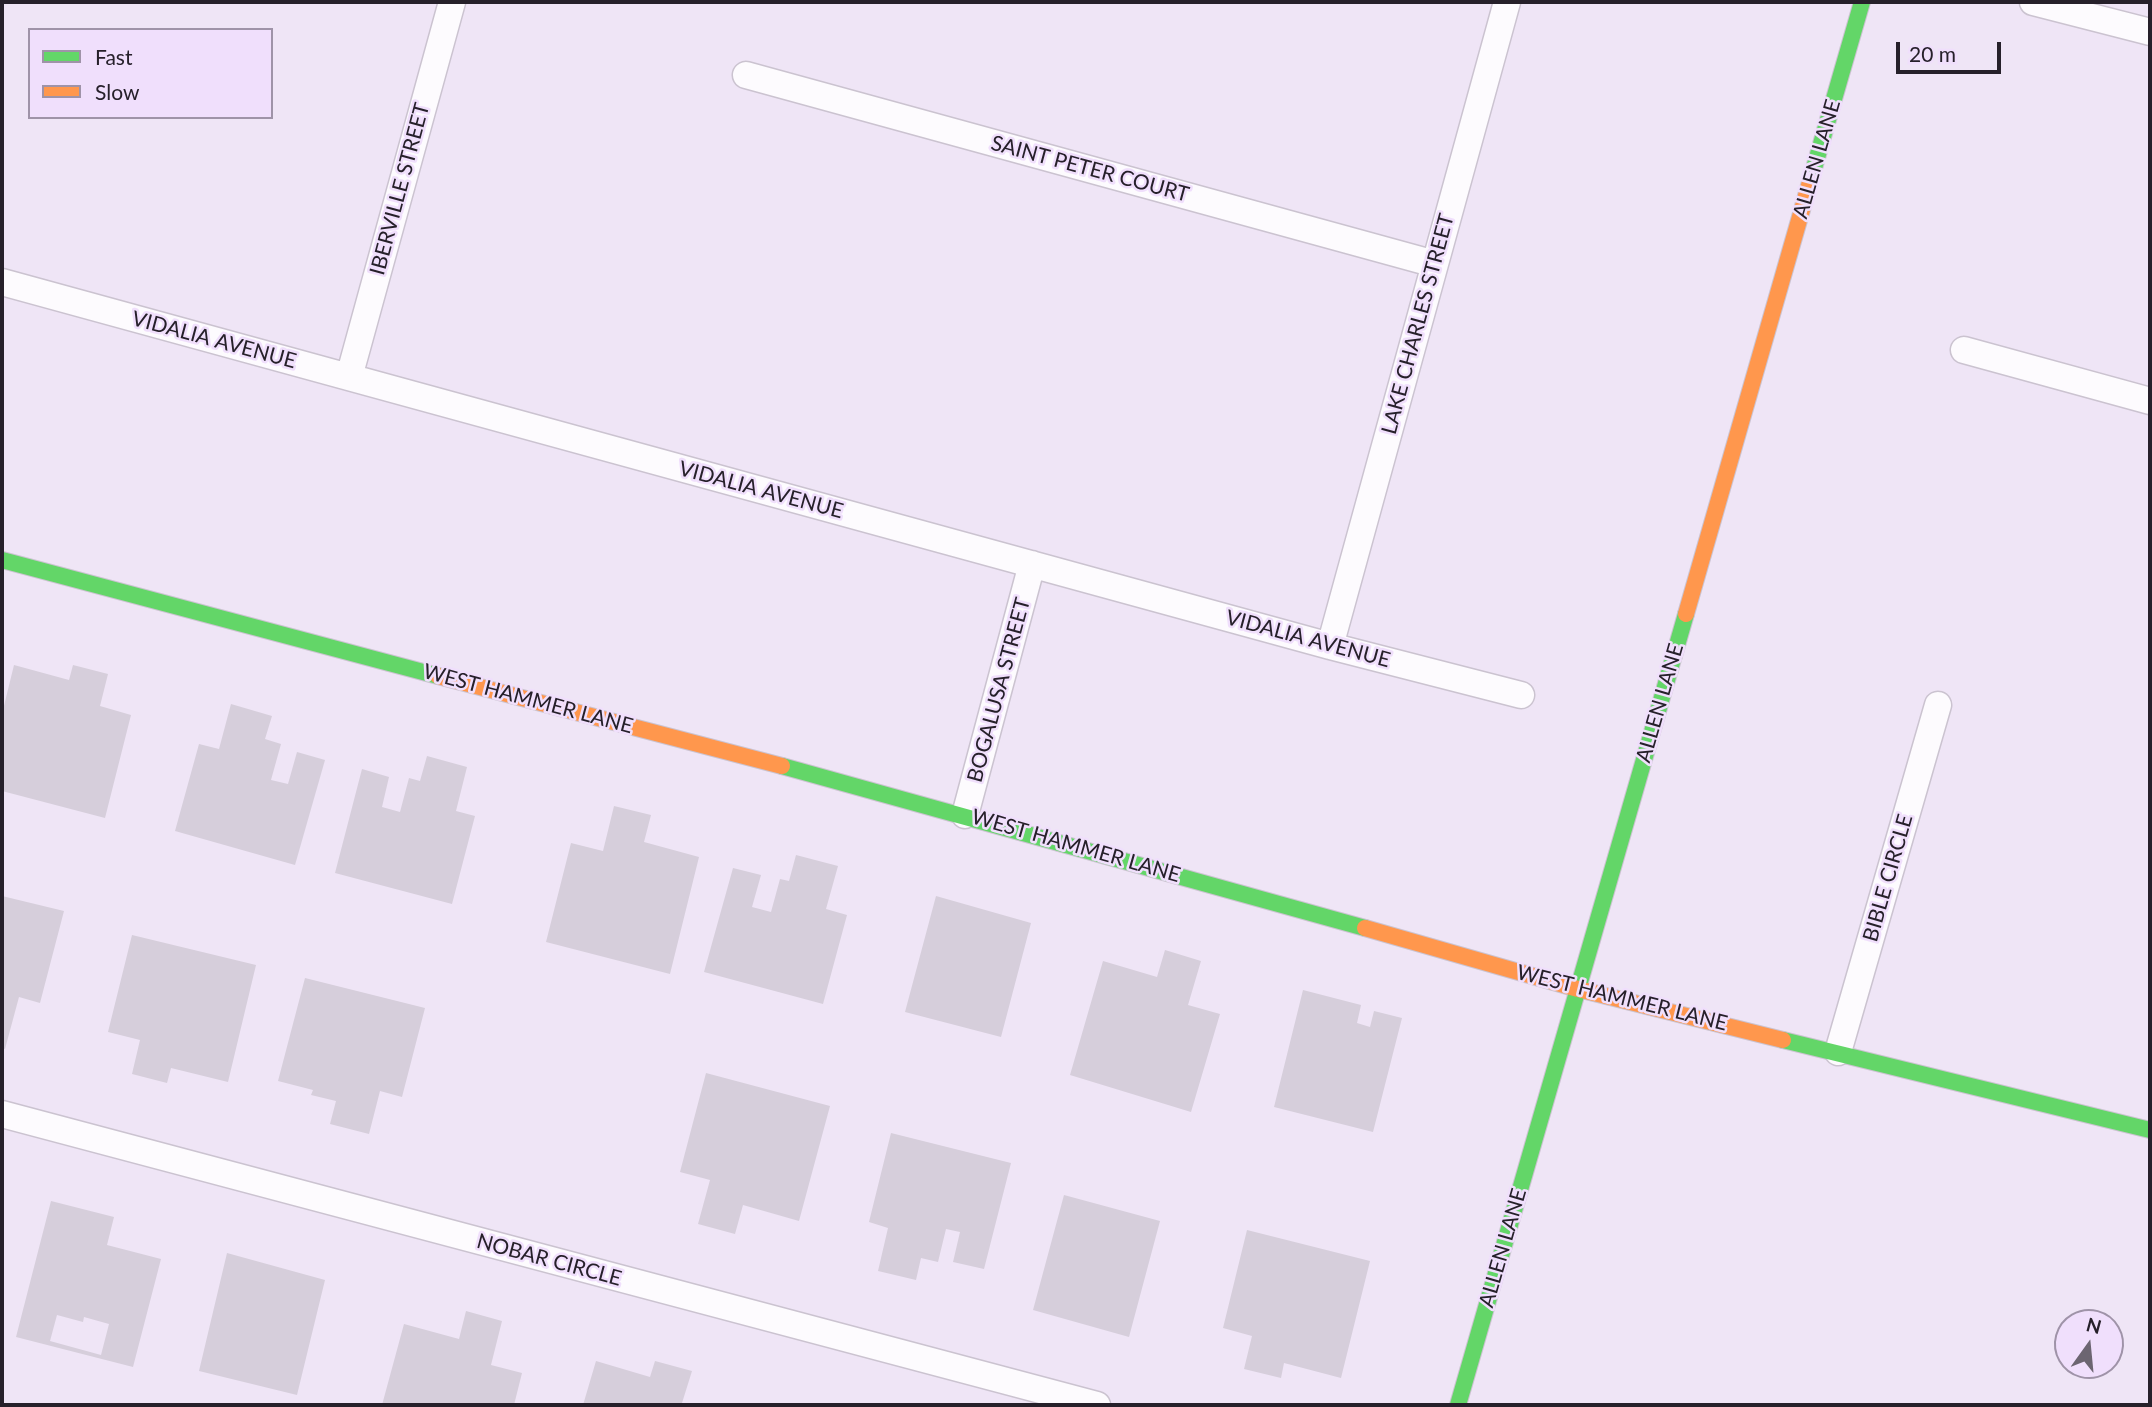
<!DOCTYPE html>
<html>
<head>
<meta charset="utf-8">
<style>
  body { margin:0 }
  #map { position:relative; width:2152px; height:1407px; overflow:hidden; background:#efe5f6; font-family:Lato,sans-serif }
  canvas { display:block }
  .frame { position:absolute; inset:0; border:4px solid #26202a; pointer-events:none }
  .legend { position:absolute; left:28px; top:28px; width:245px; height:91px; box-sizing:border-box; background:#f0dffc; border:2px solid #9f93a8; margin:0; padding:9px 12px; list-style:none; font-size:21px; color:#26202a }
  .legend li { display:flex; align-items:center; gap:14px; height:35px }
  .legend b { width:35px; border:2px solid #9f93a8 }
  .north { position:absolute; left:2054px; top:1309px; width:70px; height:70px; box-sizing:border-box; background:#f0dffc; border:2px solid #9f93a8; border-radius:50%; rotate:15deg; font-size:19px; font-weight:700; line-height:28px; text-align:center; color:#26202a }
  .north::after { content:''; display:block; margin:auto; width:24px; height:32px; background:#6c6571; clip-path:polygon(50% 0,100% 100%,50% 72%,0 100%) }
  .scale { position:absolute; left:1896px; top:42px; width:105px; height:32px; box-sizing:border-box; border:4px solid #26202a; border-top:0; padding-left:9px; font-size:21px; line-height:24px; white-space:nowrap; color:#26202a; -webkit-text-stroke:5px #f0dffc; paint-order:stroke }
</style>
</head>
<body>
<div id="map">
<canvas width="2152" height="1407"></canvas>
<div class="frame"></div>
<ul class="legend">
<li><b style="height:9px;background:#63d668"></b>Fast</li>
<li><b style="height:9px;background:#ff974d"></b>Slow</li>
</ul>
<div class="north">N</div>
<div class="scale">20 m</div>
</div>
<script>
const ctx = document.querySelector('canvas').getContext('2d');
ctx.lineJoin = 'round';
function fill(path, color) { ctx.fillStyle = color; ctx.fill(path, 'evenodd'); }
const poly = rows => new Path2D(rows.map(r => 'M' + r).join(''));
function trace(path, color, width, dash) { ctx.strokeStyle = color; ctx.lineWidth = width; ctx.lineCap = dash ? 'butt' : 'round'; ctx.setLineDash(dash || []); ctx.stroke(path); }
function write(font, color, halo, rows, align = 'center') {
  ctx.font = font + ' Lato,sans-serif'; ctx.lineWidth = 5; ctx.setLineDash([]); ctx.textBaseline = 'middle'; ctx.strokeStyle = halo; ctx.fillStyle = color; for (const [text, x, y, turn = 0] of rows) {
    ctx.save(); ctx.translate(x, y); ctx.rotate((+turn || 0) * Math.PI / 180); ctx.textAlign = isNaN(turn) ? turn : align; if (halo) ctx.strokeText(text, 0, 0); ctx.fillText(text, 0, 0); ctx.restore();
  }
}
const building = poly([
  [14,665,69,680,73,665,108,674,100,706,131,715,105,818,2,791,2,714],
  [231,704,272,716,265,739,281,744,271,780,288,784,297,752,325,760,295,865,175,831,199,744,219,749],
  [427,756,467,767,456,811,475,816,452,904,335,873,362,769,389,777,382,807,400,812,409,778,420,781],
  [614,806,651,815,644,842,699,857,670,974,546,942,571,843,603,851],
  [796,855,838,866,826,909,847,915,823,1004,704,972,733,868,761,875,752,907,771,912,780,879,789,881],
  [2,896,64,911,40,1003,19,997,5,1049,2,1048],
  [936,896,1031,923,1001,1037,905,1012],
  [132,935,256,965,228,1082,171,1068,167,1083,132,1074,140,1040,108,1032],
  [1165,950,1201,961,1188,1005,1220,1014,1191,1112,1070,1075,1103,961,1157,977],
  [305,978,425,1008,402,1097,380,1091,369,1134,330,1124,336,1101,311,1095,313,1090,278,1081],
  [1303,990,1361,1005,1357,1023,1370,1027,1374,1011,1402,1018,1373,1132,1274,1107],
  [706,1073,830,1106,799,1221,743,1205,735,1234,698,1224,710,1180,680,1172],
  [891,1133,1011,1163,984,1269,953,1262,960,1232,946,1229,938,1262,921,1258,916,1280,878,1271,888,1228,869,1222],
  [1064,1195,1160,1221,1129,1337,1033,1310],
  [51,1201,114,1217,107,1245,161,1259,133,1367,16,1337],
  [57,1315,83,1322,84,1317,109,1324,101,1355,50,1341],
  [1247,1230,1370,1261,1341,1378,1284,1363,1281,1378,1244,1369,1252,1336,1223,1328],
  [227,1253,325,1280,297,1395,199,1371],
  [466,1311,502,1321,491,1365,522,1373,514,1405,382,1405,404,1324,459,1339],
  [596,1361,650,1377,655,1361,692,1371,682,1403,689,1405,583,1405]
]);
const street = poly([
  [2033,2,2150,32],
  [746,75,1435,264],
  [2,282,1330,646,1521,695],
  [1964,350,2150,401],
  [349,377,452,2],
  [1330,646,1507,2],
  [965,815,1032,564],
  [1838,1052,1938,705],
  [2,1114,1097,1405]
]);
const fast = poly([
  [1810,182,1862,2],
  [2,560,438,676],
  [782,766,1365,928],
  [1783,1040,2150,1130],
  [1458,1405,1686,614]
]);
const slow = poly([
  [1686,614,1810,182],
  [438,676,782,766],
  [1365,928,1578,989,1783,1040]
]);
const streetNames = [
  ["ALLEN LANE",1817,159,-74],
  ["SAINT PETER COURT",1090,169,15],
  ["IBERVILLE STREET",400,189,-75],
  ["LAKE CHARLES STREET",1418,324,-75],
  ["VIDALIA AVENUE",214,340,15],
  ["VIDALIA AVENUE",761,490,15],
  ["VIDALIA AVENUE",1308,639,15],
  ["BOGALUSA STREET",999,690,-75],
  ["WEST HAMMER LANE",528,699,15],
  ["ALLEN LANE",1660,703,-74],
  ["WEST HAMMER LANE",1076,846,16],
  ["BIBLE CIRCLE",1888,878,-74],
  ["WEST HAMMER LANE",1622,998,14],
  ["ALLEN LANE",1503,1248,-74],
  ["NOBAR CIRCLE",549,1260,15]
];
fill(building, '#d6cedb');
trace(street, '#cbc3d0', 29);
trace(fast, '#cbc3d0', 18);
trace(slow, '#cbc3d0', 18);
trace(street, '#fdfbfe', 26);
trace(fast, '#63d668', 16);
trace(slow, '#ff974d', 16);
write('21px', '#26202a', '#f0dffc', streetNames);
</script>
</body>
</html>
